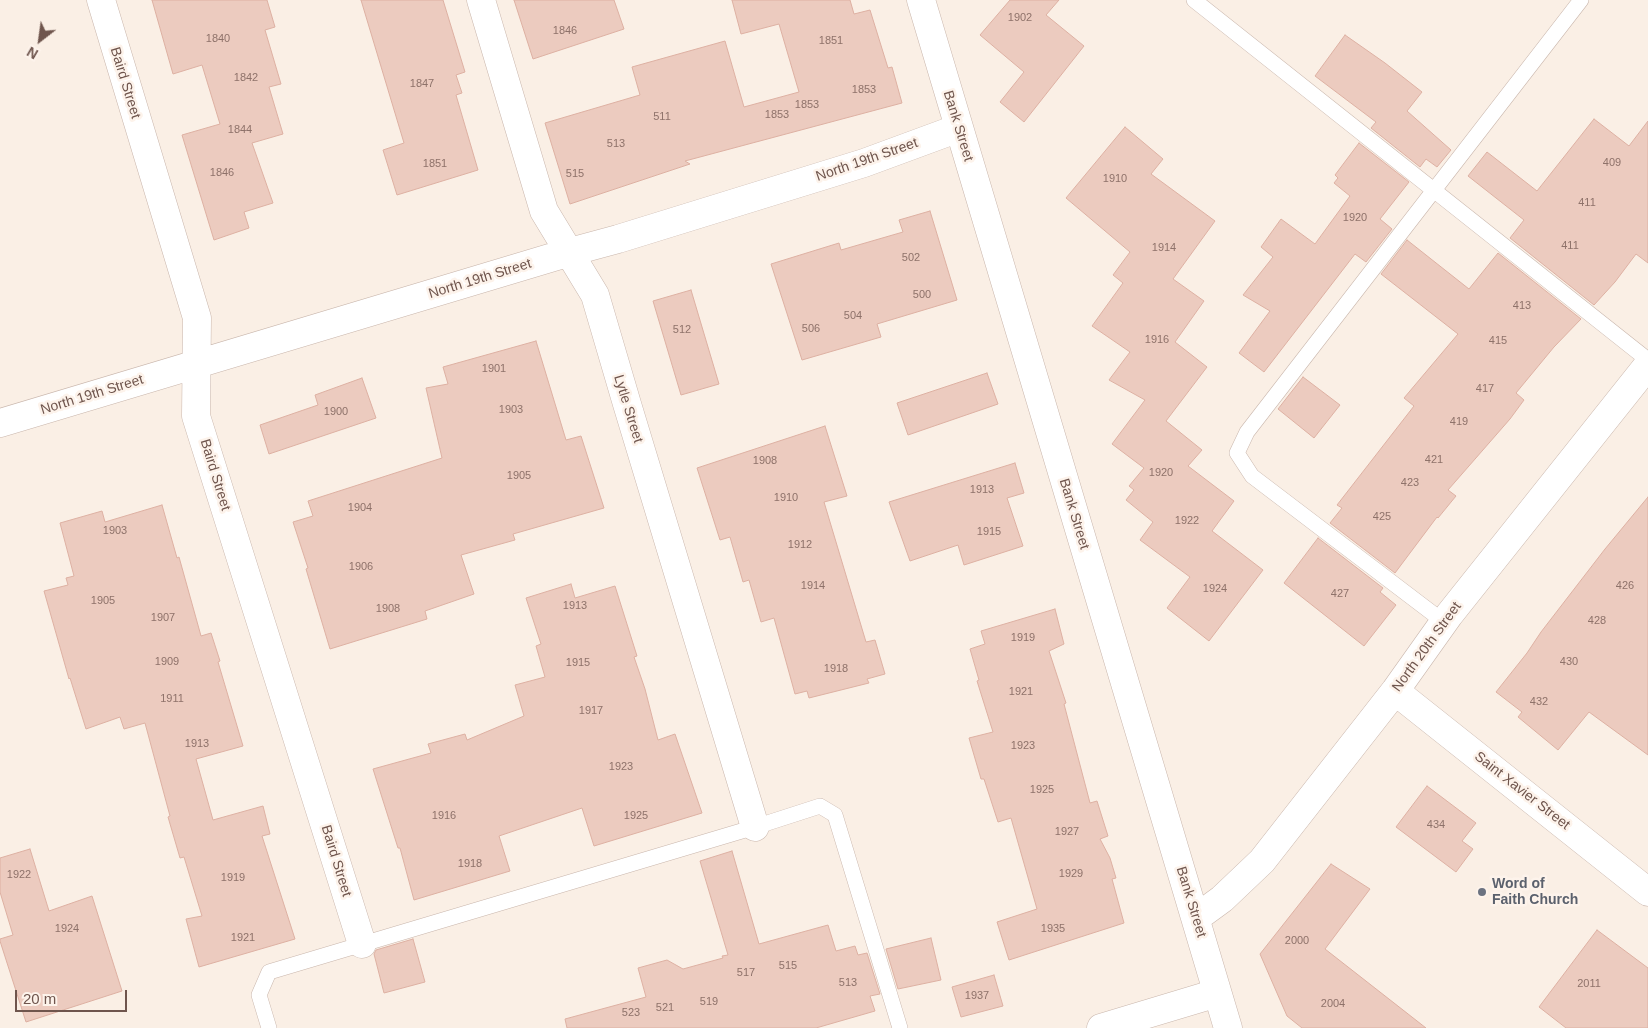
<!DOCTYPE html>
<html>
<head>
<meta charset="utf-8">
<style>
  body { margin:0 }
  #map { position:relative; width:1648px; height:1028px; overflow:hidden; background:#faefe5; font-family:Arial,sans-serif }
  canvas { display:block }
  .north { position:absolute; left:15px; top:15px; width:50px; height:50px; -webkit-text-stroke:4px #fdf3eb; paint-order:stroke; rotate:210deg; font-size:14px; font-weight:700; line-height:20px; text-align:center; color:#6f554d }
  .north::after { content:''; display:block; margin:auto; width:18px; height:22px; background:#6f554d; clip-path:polygon(50% 0,100% 100%,50% 72%,0 100%) }
  .scale { position:absolute; left:15px; top:990px; width:112px; height:22px; box-sizing:border-box; border:2px solid #6f554d; border-top:0; padding-left:6px; font-size:15px; line-height:18px; white-space:nowrap; color:#6f554d; -webkit-text-stroke:4px #fdf3eb; paint-order:stroke }
</style>
</head>
<body>
<div id="map">
<canvas width="1648" height="1028"></canvas>
<div class="north">N</div>
<div class="scale">20 m</div>
</div>
<script>
const ctx = document.querySelector('canvas').getContext('2d');
ctx.lineJoin = 'round';
function fill(path, color) { ctx.fillStyle = color; ctx.fill(path, 'evenodd'); }
const poly = rows => new Path2D(rows.map(r => 'M' + r).join(''));
function trace(path, color, width, dash) { ctx.strokeStyle = color; ctx.lineWidth = width; ctx.lineCap = dash ? 'butt' : 'round'; ctx.setLineDash(dash || []); ctx.stroke(path); }
function write(font, color, halo, rows, align = 'center') {
  ctx.font = font + ' Arial,sans-serif'; ctx.lineWidth = 5; ctx.setLineDash([]); ctx.textBaseline = 'middle'; ctx.strokeStyle = halo; ctx.fillStyle = color; for (const [text, x, y, turn = 0] of rows) {
    ctx.save(); ctx.translate(x, y); ctx.rotate((+turn || 0) * Math.PI / 180); ctx.textAlign = isNaN(turn) ? turn : align; if (halo) ctx.strokeText(text, 0, 0); ctx.fillText(text, 0, 0); ctx.restore();
  }
}
const building = poly([
  [152,0,267,0,275,27,265,30,281,84,269,87,283,134,252,143,273,203,244,212,249,228,214,240,182,135,220,124,202,65,173,74,152,0],
  [361,0,443,0,465,72,456,75,462,93,456,95,478,170,397,195,383,150,404,143,361,0],
  [514,0,614,0,624,29,533,59,514,0],
  [732,0,850,0,854,14,870,10,888,68,892,67,902,103,685,161,690,164,570,204,545,123,640,95,632,67,725,41,744,107,799,92,779,24,741,34,732,0],
  [1010,0,1059,0,1046,15,1084,46,1024,122,1000,102,1024,72,980,35,1010,0],
  [1345,35,1385,63,1422,92,1407,111,1451,150,1437,167,1426,159,1420,167,1371,128,1376,122,1315,76,1345,35],
  [1594,119,1629,146,1648,121,1648,263,1636,254,1615,282,1594,305,1510,238,1524,220,1468,176,1487,152,1537,191,1594,119],
  [1125,127,1163,159,1151,174,1215,221,1173,279,1204,301,1175,342,1207,367,1166,421,1202,450,1188,466,1234,501,1212,531,1263,570,1209,641,1167,608,1190,577,1140,540,1153,522,1126,500,1134,490,1129,486,1144,468,1112,444,1145,400,1109,380,1130,352,1092,326,1123,283,1113,275,1130,252,1066,198,1125,127],
  [1359,143,1409,182,1380,219,1392,229,1366,262,1355,254,1264,372,1239,353,1270,311,1243,295,1273,257,1261,247,1281,219,1315,244,1350,196,1334,183,1338,178,1335,175,1359,143],
  [930,211,957,300,877,324,881,337,802,360,771,264,839,243,841,250,903,232,899,220,930,211],
  [1407,240,1469,289,1498,253,1581,319,1554,347,1516,393,1524,400,1510,419,1448,490,1456,496,1438,518,1437,517,1395,573,1330,523,1342,508,1337,505,1414,406,1404,398,1458,334,1381,274,1407,240],
  [691,290,719,384,681,395,653,301,691,290],
  [536,341,566,440,581,436,604,508,513,534,515,540,461,555,474,594,425,611,427,619,330,649,306,569,308,568,293,522,313,516,308,501,442,458,426,388,448,384,443,367,536,341],
  [987,373,998,404,908,435,897,403,987,373],
  [1303,377,1340,405,1314,438,1278,409,1303,377],
  [362,378,376,418,269,454,260,425,318,405,315,395,362,378],
  [825,426,847,496,824,502,866,642,875,640,885,674,867,679,869,683,809,698,807,691,795,694,774,618,761,622,749,580,743,582,730,537,720,540,697,468,825,426],
  [1015,463,1024,493,1007,498,1023,546,964,565,958,545,910,561,889,502,1015,463],
  [1648,497,1648,755,1589,712,1558,750,1518,717,1522,712,1496,692,1527,653,1541,632,1605,549,1648,497],
  [162,505,177,558,179,557,201,636,211,633,220,661,218,662,243,746,196,759,213,820,263,806,270,834,262,836,295,939,199,967,186,919,202,916,184,857,180,858,168,817,170,816,145,723,124,729,120,717,86,729,70,678,69,679,44,591,68,585,66,578,74,576,60,523,102,511,105,522,162,505],
  [1318,538,1383,588,1380,592,1396,605,1364,646,1284,583,1318,538],
  [571,584,575,598,615,586,637,656,634,657,645,689,658,740,675,734,702,813,594,846,582,808,499,836,510,871,414,900,400,848,398,848,373,769,431,753,428,744,465,734,467,740,524,716,515,685,545,677,536,646,541,644,526,598,571,584],
  [1055,609,1064,644,1049,651,1066,703,1064,704,1090,803,1097,801,1108,836,1100,839,1110,858,1116,878,1112,879,1124,923,1009,960,997,922,1037,909,1011,818,998,822,984,779,981,779,969,738,993,732,977,681,979,680,970,649,985,644,981,631,1055,609],
  [1427,786,1476,823,1462,841,1473,849,1456,872,1396,827,1427,786],
  [30,849,49,911,92,896,122,991,26,1022,0,941,0,939,13,935,0,892,0,858,30,849],
  [732,851,759,944,828,925,836,951,855,946,858,955,867,953,880,994,870,996,875,1011,816,1028,567,1028,565,1019,646,997,638,968,667,960,683,969,723,958,722,956,728,955,700,861,732,851],
  [1331,864,1370,889,1325,949,1426,1028,1302,1028,1287,1016,1260,954,1331,864],
  [1597,930,1648,968,1648,1028,1566,1028,1539,1007,1597,930],
  [931,938,941,980,898,989,886,949,931,938],
  [413,939,425,982,384,993,374,954,376,950,413,939],
  [994,975,1003,1006,961,1017,952,987,994,975]
]);
const service = poly([
  [1194,0,1648,360],
  [1444,622,1252,476,1237,453,1247,432,1581,0],
  [269,1028,259,995,269,972,755,827,820,806,835,815,900,1028]
]);
const minor = poly([
  [101,0,197,318,196,416,362,944],
  [481,0,544,211,595,295,627,404,755,827],
  [921,0,1228,1028],
  [0,423,570,252,618,239,864,163,959,128],
  [1395,691,1648,892],
  [1196,918,1222,899,1262,861,1395,691,1449,615,1648,365],
  [1101,1028,1217,993]
]);
const markers = [
  [1482,892,5,"#6b7280"]
];
const numberNames = [
  ["1902",1020,18],
  ["1846",565,31],
  ["1840",218,39],
  ["1851",831,41],
  ["1842",246,78],
  ["1847",422,84],
  ["1853",864,90],
  ["1853",807,105],
  ["1853",777,115],
  ["511",662,117],
  ["1844",240,130],
  ["513",616,144],
  ["409",1612,163],
  ["1851",435,164],
  ["1846",222,173],
  ["515",575,174],
  ["1910",1115,179],
  ["411",1587,203],
  ["1920",1355,218],
  ["411",1570,246],
  ["1914",1164,248],
  ["502",911,258],
  ["500",922,295],
  ["413",1522,306],
  ["504",853,316],
  ["506",811,329],
  ["512",682,330],
  ["1916",1157,340],
  ["415",1498,341],
  ["1901",494,369],
  ["417",1485,389],
  ["1903",511,410],
  ["1900",336,412],
  ["419",1459,422],
  ["421",1434,460],
  ["1908",765,461],
  ["1920",1161,473],
  ["1905",519,476],
  ["423",1410,483],
  ["1913",982,490],
  ["1910",786,498],
  ["1904",360,508],
  ["425",1382,517],
  ["1922",1187,521],
  ["1903",115,531],
  ["1915",989,532],
  ["1912",800,545],
  ["1906",361,567],
  ["1914",813,586],
  ["426",1625,586],
  ["1924",1215,589],
  ["427",1340,594],
  ["1905",103,601],
  ["1913",575,606],
  ["1908",388,609],
  ["1907",163,618],
  ["428",1597,621],
  ["1919",1023,638],
  ["1909",167,662],
  ["430",1569,662],
  ["1915",578,663],
  ["1918",836,669],
  ["1921",1021,692],
  ["1911",172,699],
  ["432",1539,702],
  ["1917",591,711],
  ["1913",197,744],
  ["1923",1023,746],
  ["1923",621,767],
  ["1925",1042,790],
  ["1916",444,816],
  ["1925",636,816],
  ["434",1436,825],
  ["1927",1067,832],
  ["1918",470,864],
  ["1929",1071,874],
  ["1922",19,875],
  ["1919",233,878],
  ["1924",67,929],
  ["1935",1053,929],
  ["1921",243,938],
  ["2000",1297,941],
  ["515",788,966],
  ["517",746,973],
  ["513",848,983],
  ["2011",1589,984],
  ["1937",977,996],
  ["519",709,1002],
  ["2004",1333,1004],
  ["521",665,1008],
  ["523",631,1013]
];
const streetNames = [
  ["Baird Street",125,83,73],
  ["Bank Street",958,126,73],
  ["North 19th Street",867,160,-19],
  ["North 19th Street",480,279,-17],
  ["North 19th Street",92,395,-17],
  ["Lytle Street",628,409,73],
  ["Baird Street",215,475,73],
  ["Bank Street",1074,514,73],
  ["North 20th Street",1427,647,-54],
  ["Saint Xavier Street",1522,791,38],
  ["Baird Street",336,861,73],
  ["Bank Street",1191,902,73]
];
const worshipNames = [
  ["Word of",1492,884],
  ["Faith Church",1492,900]
];
fill(building, '#eccbbf');
trace(building, '#ddb0a2', 1);
trace(service, '#c9b6ac', 16);
trace(minor, '#c9b6ac', 29);
trace(service, '#fff', 15);
trace(minor, '#fff', 28);
for (const [x, y, r, color] of markers) { const dot = new Path2D(); dot.arc(x, y, r, 0, 2 * Math.PI); ctx.fillStyle = color; ctx.fill(dot); trace(dot, '#fdf3eb', 2); }
write('11px', '#8e726a', null, numberNames);
write('14px', '#6f554d', '#fdf3eb', streetNames);
write('bold 14px', '#5b616d', '#fdf3eb', worshipNames, 'left');
</script>
</body>
</html>
